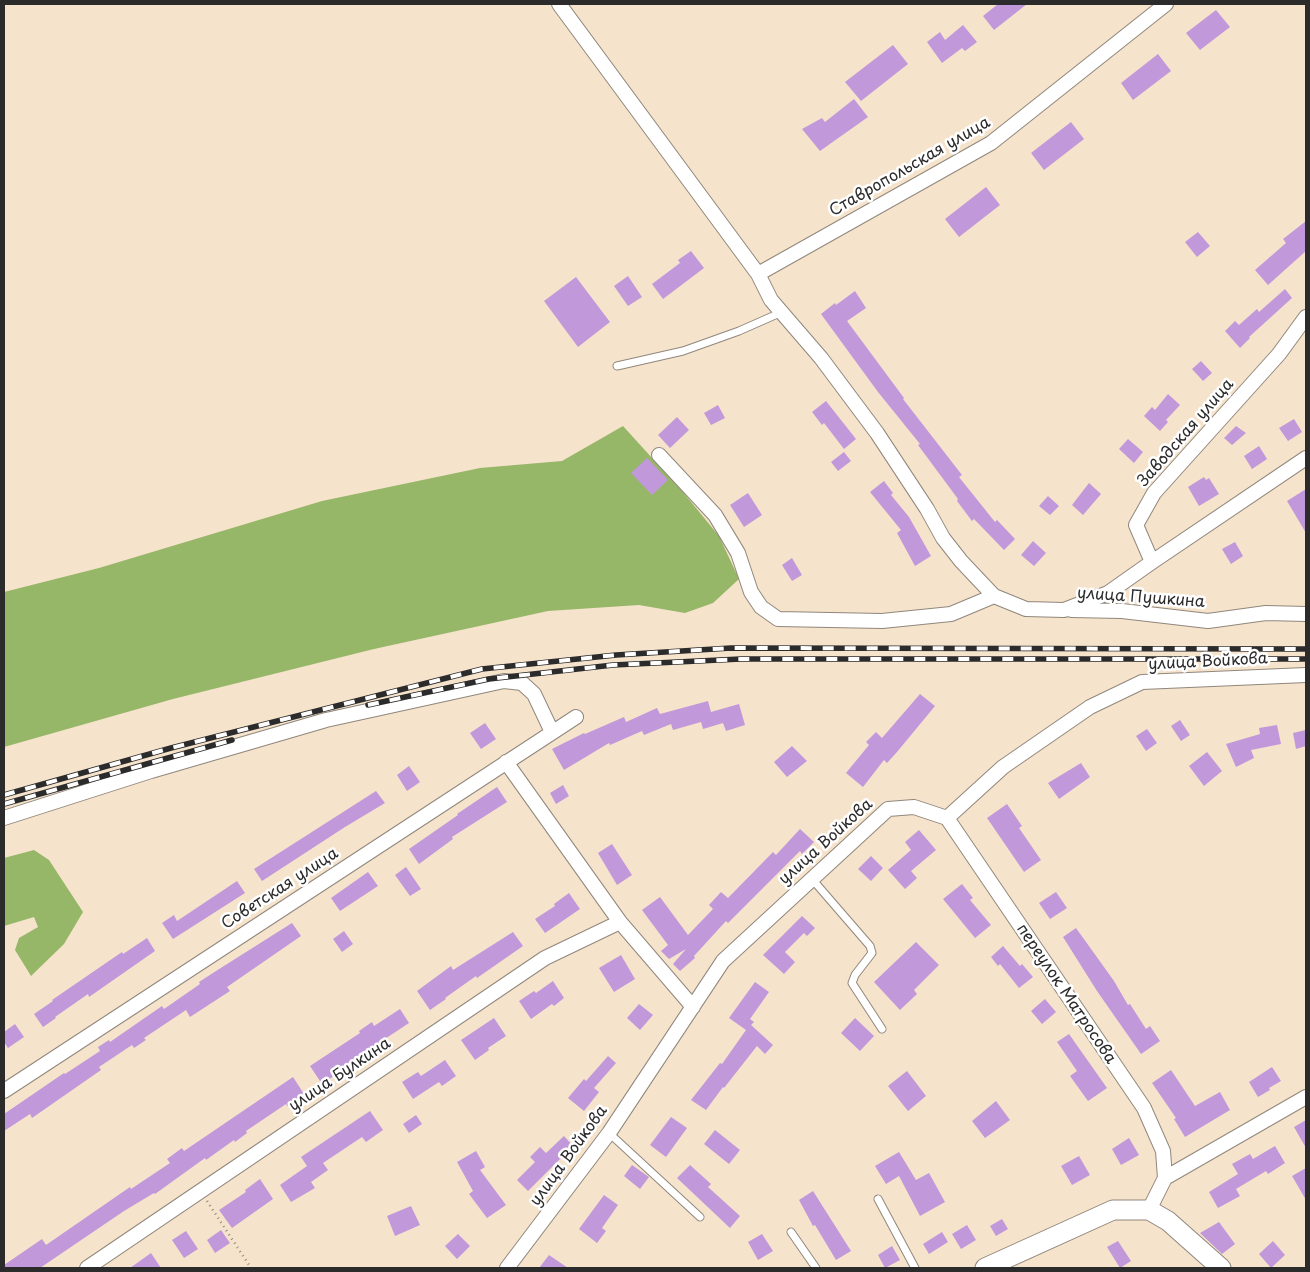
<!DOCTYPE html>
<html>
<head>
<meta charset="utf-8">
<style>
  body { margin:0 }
  #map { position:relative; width:1310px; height:1272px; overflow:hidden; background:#f6e3cc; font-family:"Playpen Sans",sans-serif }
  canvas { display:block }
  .frame { position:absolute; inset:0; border:5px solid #2b2b2b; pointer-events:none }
</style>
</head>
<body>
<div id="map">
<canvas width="1310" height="1272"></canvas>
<div class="frame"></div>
</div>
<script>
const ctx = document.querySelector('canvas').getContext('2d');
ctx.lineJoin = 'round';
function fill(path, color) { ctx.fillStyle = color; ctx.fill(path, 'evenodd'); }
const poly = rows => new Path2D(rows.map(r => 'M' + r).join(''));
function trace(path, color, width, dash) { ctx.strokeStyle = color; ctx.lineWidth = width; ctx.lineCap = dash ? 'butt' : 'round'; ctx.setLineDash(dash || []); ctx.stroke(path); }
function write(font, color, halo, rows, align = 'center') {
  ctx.font = font + ' "Playpen Sans",sans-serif'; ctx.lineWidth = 5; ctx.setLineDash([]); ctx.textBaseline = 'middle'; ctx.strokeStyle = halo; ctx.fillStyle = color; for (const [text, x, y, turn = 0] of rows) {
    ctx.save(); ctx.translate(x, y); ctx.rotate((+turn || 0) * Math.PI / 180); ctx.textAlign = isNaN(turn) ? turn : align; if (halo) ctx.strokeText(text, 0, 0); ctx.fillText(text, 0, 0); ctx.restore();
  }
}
const forest = poly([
  [623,426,682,491,719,536,739,579,713,603,685,613,639,605,548,611,374,649,173,699,4,747,4,592,99,568,322,501,480,468,562,461],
  [34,850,49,860,83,912,64,944,31,976,15,950,19,938,38,927,34,917,4,926,4,858]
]);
const building = poly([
  [998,4,1027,4,994,30,983,16],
  [1216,10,1230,27,1200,50,1186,33],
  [963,25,977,42,965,51,962,48,942,63,927,42,940,32,945,40],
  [893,45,908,64,861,101,845,82],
  [1158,54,1171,71,1133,100,1121,83],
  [854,99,868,117,820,151,802,129,822,118,825,122],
  [1071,122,1084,139,1044,170,1031,153],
  [986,187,1000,205,959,237,945,219],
  [1306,221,1306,251,1268,285,1255,270,1286,243,1283,239],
  [1198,232,1210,246,1197,257,1185,242],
  [691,251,704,268,663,299,652,284,680,263,678,260],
  [628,276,642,297,628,306,614,286],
  [576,277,610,322,578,347,544,301],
  [1285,289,1292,298,1249,337,1250,338,1240,348,1225,331,1235,321,1239,325,1257,309,1259,312],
  [855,291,866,308,847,321,904,398,903,399,962,475,959,477,995,522,997,520,1015,539,1004,550,974,519,972,521,957,501,958,499,918,445,920,444,878,392,821,314,835,303,836,305],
  [1201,361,1212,373,1203,381,1192,369],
  [1168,394,1180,405,1166,420,1168,422,1160,431,1144,416,1152,407,1155,410],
  [826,401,856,439,844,449,824,423,822,425,812,412],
  [718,405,725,418,711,425,704,413],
  [677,417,689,430,670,448,658,435],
  [1294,419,1302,432,1288,441,1279,428],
  [1236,426,1246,433,1232,445,1224,438],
  [1128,439,1143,452,1134,463,1119,449],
  [1259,446,1267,459,1252,469,1244,456],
  [844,452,851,461,838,471,831,462],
  [647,458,668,480,652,495,631,473],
  [1204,477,1206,480,1209,478,1219,494,1199,506,1188,487],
  [884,481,893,493,891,495,909,517,931,556,915,566,897,533,901,530,870,492],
  [1089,483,1101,494,1083,515,1072,505],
  [1306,489,1306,533,1287,501],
  [748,493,762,515,744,527,730,505],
  [1048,496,1059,506,1050,515,1039,506],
  [1033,541,1046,553,1034,566,1021,555],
  [1235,542,1243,556,1231,564,1222,549],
  [792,558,802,575,792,581,782,565],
  [920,694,935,706,897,752,887,763,884,760,863,787,846,773,869,745,866,742,876,732,882,738],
  [708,701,711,712,739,704,745,725,726,731,723,723,703,729,701,722,673,730,671,724,644,735,642,731,610,745,609,743,564,770,552,749,584,733,585,734,624,717,626,722,657,708,660,714],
  [1180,720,1190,735,1181,741,1171,726],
  [485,723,496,739,481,749,470,733],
  [1277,725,1281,744,1251,750,1254,758,1236,767,1226,744,1260,734,1259,728],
  [1147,729,1157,743,1146,751,1136,736],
  [1306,730,1306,746,1296,749,1293,733],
  [792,746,807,761,787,777,774,762],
  [1207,752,1222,771,1204,786,1189,766],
  [1081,763,1090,777,1059,799,1048,783],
  [409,766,420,782,407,791,397,775],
  [563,785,569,796,556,804,550,793],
  [497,787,507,802,452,837,453,839,419,864,409,849,458,815,457,814],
  [376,791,385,803,345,827,262,881,254,869],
  [1007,804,1022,826,1019,828,1041,860,1024,872,987,818],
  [800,829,814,842,802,854,800,851,728,923,726,921,694,956,695,958,680,971,673,964,686,949,669,959,661,951,668,945,642,910,660,897,688,935,713,909,709,905,721,892,728,898,773,852,776,855],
  [919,830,936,850,911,871,917,878,905,889,888,870,911,850,905,842],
  [612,844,632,875,617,885,598,853],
  [871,856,883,868,871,881,858,869],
  [406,867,421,889,410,896,395,875],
  [368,872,378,886,340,911,331,898],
  [237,881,245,893,173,939,162,923,174,915,177,921],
  [962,884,973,898,970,900,991,925,975,938,943,899],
  [1056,892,1067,908,1050,919,1039,903],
  [569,893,580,909,545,933,535,919,555,906,554,904],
  [802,916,815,928,807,936,804,933,785,952,795,962,784,974,763,955],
  [292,923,301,936,227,987,230,991,190,1017,186,1010,144,1038,146,1040,134,1048,132,1045,99,1067,101,1070,32,1118,30,1114,4,1131,4,1114,64,1073,65,1074,100,1051,98,1047,109,1040,110,1042,162,1006,164,1009,200,984,199,982,216,971],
  [1076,928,1114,981,1128,1005,1130,1004,1146,1029,1150,1026,1160,1041,1141,1054,1097,991,1063,937],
  [344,931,353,944,342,952,333,939],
  [513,932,523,946,477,978,476,976,445,998,446,999,430,1010,417,991,451,966,453,970],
  [147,938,155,951,89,997,88,994,55,1017,56,1018,43,1027,34,1014,53,1001,52,1000,122,952,123,954],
  [916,942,939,965,914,990,917,994,900,1010,874,982],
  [1003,946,1020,966,1022,964,1033,977,1019,988,1000,964,998,966,991,957],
  [621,955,635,979,614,992,599,968],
  [553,981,564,998,554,1006,552,1004,531,1019,519,1001,534,991,536,993],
  [755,982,769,992,750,1019,754,1022,751,1025,773,1045,765,1054,757,1046,724,1088,723,1087,706,1110,691,1100,720,1063,722,1064,746,1030,729,1018],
  [1045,999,1056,1012,1042,1024,1031,1011],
  [639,1004,653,1015,640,1030,627,1018],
  [400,1009,409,1023,338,1070,340,1072,322,1084,310,1066,360,1033,359,1031,372,1022,374,1026],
  [494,1018,506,1036,488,1048,489,1050,475,1060,461,1040],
  [855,1018,874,1036,860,1051,841,1033],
  [15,1024,24,1037,8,1048,4,1042,4,1032],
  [1069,1034,1107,1088,1088,1101,1070,1076,1077,1071,1057,1042],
  [608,1056,616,1063,594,1088,599,1092,584,1111,568,1098,584,1079,586,1081],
  [445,1060,456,1076,442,1086,439,1082,413,1099,402,1082,418,1072,421,1076],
  [1272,1067,1281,1081,1269,1088,1270,1090,1258,1097,1249,1082],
  [1171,1070,1195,1106,1220,1092,1230,1110,1185,1137,1174,1119,1176,1118,1152,1083],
  [907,1071,926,1096,908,1111,888,1086],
  [293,1077,304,1094,287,1106,286,1104,246,1131,247,1133,235,1142,234,1140,206,1160,205,1158,155,1194,154,1193,124,1211,40,1268,4,1268,4,1265,42,1239,46,1245,130,1187,131,1189,170,1163,167,1159,182,1148,184,1151],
  [996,1101,1010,1120,985,1138,972,1121],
  [370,1111,383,1130,366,1142,362,1137,323,1163,328,1170,311,1182,315,1188,291,1202,280,1185,307,1166,301,1157],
  [416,1115,422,1124,409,1133,403,1124],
  [671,1117,687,1128,666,1157,650,1145],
  [1306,1120,1306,1148,1294,1127],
  [715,1130,740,1150,729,1164,704,1144],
  [564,1136,573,1146,528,1191,517,1180,535,1162,530,1157,540,1147,546,1153],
  [1129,1138,1139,1155,1121,1165,1112,1149],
  [1275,1146,1285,1163,1268,1174,1266,1171,1236,1189,1240,1196,1218,1208,1209,1192,1238,1174,1232,1164,1250,1154,1253,1159],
  [476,1151,485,1167,480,1170,506,1205,487,1218,469,1194,473,1191,457,1162],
  [899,1152,916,1180,929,1173,945,1202,920,1216,899,1176,886,1184,875,1166],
  [1079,1156,1090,1175,1072,1185,1061,1166],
  [632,1165,649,1177,640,1189,624,1176],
  [690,1165,711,1184,708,1187,740,1216,730,1228,677,1178],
  [1306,1168,1306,1200,1292,1176],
  [260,1179,273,1199,232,1228,219,1210,246,1192,245,1190],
  [813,1191,851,1251,836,1260,815,1225,813,1226,799,1200],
  [604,1195,618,1205,602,1228,606,1231,597,1243,579,1229],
  [411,1206,420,1225,395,1236,387,1216],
  [1002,1219,1008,1229,996,1236,990,1226],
  [1219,1222,1235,1244,1222,1254,1200,1233],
  [967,1225,976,1240,961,1249,952,1234],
  [221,1230,230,1243,215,1253,207,1240],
  [186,1231,198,1249,184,1258,172,1240],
  [942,1232,948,1242,929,1254,923,1244],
  [458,1234,470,1246,457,1259,445,1246],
  [762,1234,773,1251,758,1260,748,1242],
  [1118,1241,1131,1261,1120,1268,1107,1247],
  [1273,1241,1285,1255,1271,1268,1259,1254],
  [892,1246,900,1260,885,1268,878,1255],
  [151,1253,161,1268,130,1268],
  [549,1255,568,1268,539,1268]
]);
const path = poly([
  [207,1201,251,1268]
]);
const service = poly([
  [617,366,683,351,739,331,782,312],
  [812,879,870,946,872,953,855,975,852,983,882,1029],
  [609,1133,700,1217],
  [878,1199,915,1268],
  [791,1232,816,1268]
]);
const minor = poly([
  [559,4,758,274,771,300,821,358,877,433,927,509,943,538,961,561,994,596,1026,609,1064,610,1108,593,1152,562,1306,458],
  [758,274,991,143,1166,4],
  [659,455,715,515,738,553,751,592,761,607,778,619,882,621,951,614,994,596],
  [1152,562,1136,525,1154,493,1279,354,1306,317],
  [1071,610,1122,611,1208,621,1266,613,1306,614],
  [506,762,620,922,693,1007],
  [4,818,151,771,326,720,504,681,522,683,534,694,552,732],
  [947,818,1144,1108,1163,1151,1165,1178],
  [947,818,1003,767,1090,707,1142,682,1306,675],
  [4,1091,576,717],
  [1149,1210,1165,1178,1306,1097],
  [87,1268,545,958,620,922],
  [507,1268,609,1133,723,961,888,809,914,807,947,818]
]);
const secondary = poly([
  [985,1268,1113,1210,1149,1210,1168,1221,1221,1268]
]);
const rail = poly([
  [368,705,489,679,613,665,741,659,1306,659],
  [4,795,171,748,482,669,616,655,731,648,1306,649],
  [4,804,232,740]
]);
const streetNames = [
  ["Ставропольская улица",910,167,-30],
  ["Заводская улица",1186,433,-49],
  ["улица Пушкина",1141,598,4],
  ["улица Войкова",1208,662,-3],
  ["улица Войкова",826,842,-42],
  ["Советская улица",280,889,-33],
  ["переулок Матросова",1066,994,56],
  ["улица Булкина",340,1075,-34],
  ["улица Войкова",569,1156,-54]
];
fill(forest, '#96b668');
fill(building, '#c198da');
trace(service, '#90877c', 9);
trace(minor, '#90877c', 16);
trace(secondary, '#90877c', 21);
trace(path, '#90877c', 2.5, [1, 4]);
trace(service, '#fff', 7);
trace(minor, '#fff', 14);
trace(secondary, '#fff', 19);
trace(rail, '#2b2b2b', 5.5);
trace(rail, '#fff', 4, [11]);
write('16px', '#2b2b2b', '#fff', streetNames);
</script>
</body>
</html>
